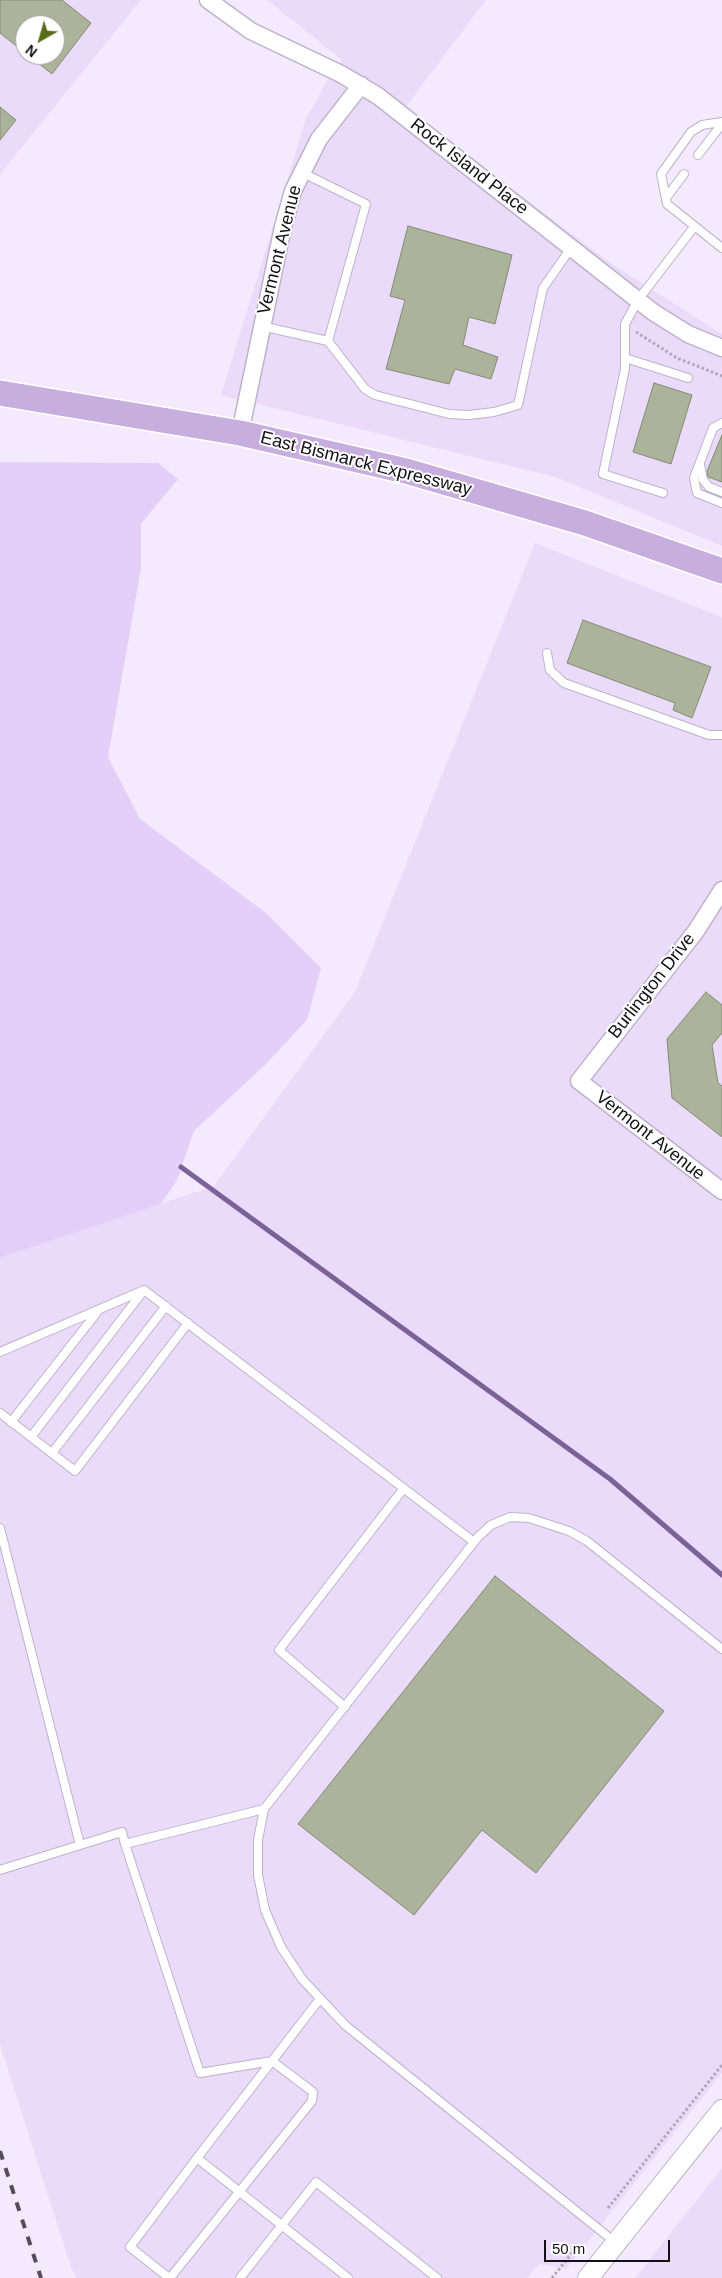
<!DOCTYPE html>
<html>
<head>
<meta charset="utf-8">
<style>
  body { margin:0 }
  #map { position:relative; width:722px; height:2278px; overflow:hidden; background:#f4eafe; font-family:Helvetica,sans-serif }
  canvas { display:block }
  .north { position:absolute; left:15px; top:15px; width:50px; height:50px; box-sizing:border-box; background:#fff; border:1px solid #a19fa2; border-radius:50%; rotate:218deg; font-size:14px; font-weight:700; line-height:20px; text-align:center; color:#130f17 }
  .north::after { content:''; display:block; margin:auto; width:18px; height:22px; background:#576b19; clip-path:polygon(50% 0,100% 100%,50% 72%,0 100%) }
  .scale { position:absolute; left:544px; top:2240px; width:126px; height:22px; box-sizing:border-box; border:2px solid #130f17; border-top:0; padding-left:6px; font-size:15px; line-height:18px; white-space:nowrap; color:#130f17; -webkit-text-stroke:4px #fff; paint-order:stroke }
</style>
</head>
<body>
<div id="map">
<canvas width="722" height="2278"></canvas>
<div class="north">N</div>
<div class="scale">50 m</div>
</div>
<script>
const ctx = document.querySelector('canvas').getContext('2d');
ctx.lineJoin = 'round';
function fill(path, color) { ctx.fillStyle = color; ctx.fill(path, 'evenodd'); }
const poly = rows => new Path2D(rows.map(r => 'M' + r).join(''));
function trace(path, color, width, dash) { ctx.strokeStyle = color; ctx.lineWidth = width; ctx.lineCap = dash ? 'butt' : 'round'; ctx.setLineDash(dash || []); ctx.stroke(path); }
function write(font, color, halo, rows, align = 'center') {
  ctx.font = font + ' Helvetica,sans-serif'; ctx.lineWidth = 4; ctx.setLineDash([]); ctx.textBaseline = 'middle'; ctx.strokeStyle = halo; ctx.fillStyle = color; for (const [text, x, y, turn = 0] of rows) {
    ctx.save(); ctx.translate(x, y); ctx.rotate((+turn || 0) * Math.PI / 180); ctx.textAlign = isNaN(turn) ? turn : align; if (halo) ctx.strokeText(text, 0, 0); ctx.fillText(text, 0, 0); ctx.restore();
  }
}
const built = poly([
  [0,0,141,0,0,174],
  [25,25,55,25,55,55,25,55],
  [267,0,486,0,405,108,612,264,722,334,722,546,555,477,221,395,306,119,329,77,342,60],
  [535,543,722,617,722,2073,566,2269,539,2264,527,2278,77,2278,71,2267,0,2045,0,1258,214,1186,355,992],
  [722,2168,722,2278,635,2278]
]);
const green = poly([
  [0,462,158,463,178,479,141,524,141,568,108,757,140,819,266,913,321,968,307,1020,265,1065,194,1131,177,1180,161,1204,0,1258]
]);
const stream = poly([
  [181,1167,610,1479,722,1575]
]);
const building = poly([
  [0,0,62,0,91,23,52,74,28,55,55,55,55,25,25,25,25,53,0,33,0,0],
  [0,107,16,120,0,140,0,107],
  [408,226,512,255,495,324,469,317,463,345,498,357,491,379,455,369,449,384,386,369,405,300,390,296,408,226],
  [654,383,692,395,671,464,633,452,654,383],
  [722,435,722,482,708,477,707,471,722,435],
  [583,620,711,667,692,718,673,710,675,703,567,663,583,620],
  [706,992,722,1005,722,1033,712,1045,718,1083,722,1086,722,1137,672,1098,667,1039,706,992],
  [495,1576,664,1711,536,1873,482,1830,414,1915,298,1824,495,1576]
]);
const path = poly([
  [636,332,677,358,722,376],
  [608,2208,722,2065],
  [552,2278,580,2243]
]);
const service = poly([
  [722,122,702,125,691,132,661,174,667,204,722,248],
  [698,155,722,124],
  [301,172,366,204,328,341,365,389,375,395,449,414,469,415,494,412,518,405,543,288,571,248],
  [666,198,684,174],
  [261,326,328,341],
  [625,358,688,378],
  [722,423,713,428,694,478,697,493,722,503],
  [700,465,703,480,709,487,722,492],
  [663,493,603,474,625,369,625,324,638,300,694,227],
  [547,653,550,670,564,683,709,735,722,735],
  [0,1352,144,1290,474,1542],
  [0,1413,75,1471,188,1323],
  [11,1422,98,1311],
  [31,1437,144,1290],
  [52,1453,166,1306],
  [0,1528,80,1845],
  [345,1707,279,1650,404,1488],
  [264,1809,125,1844,200,2073,272,2061,319,2000],
  [0,1870,122,1832,125,1844],
  [616,2243,345,2025,302,1979,281,1947,265,1910,258,1875,258,1840,264,1809,478,1537,491,1525,510,1517,529,1518,569,1531,587,1541,722,1649],
  [169,2278,130,2247,197,2158,348,2278],
  [170,2278,312,2101,313,2092,272,2061,197,2158],
  [240,2278,316,2182,437,2278]
]);
const minor = poly([
  [208,0,251,31,341,74,378,96,653,312,688,334,722,348],
  [240,433,283,227,293,191,319,139,361,85],
  [722,890,696,931,579,1081,722,1191]
]);
const tertiary = poly([
  [588,2278,722,2110]
]);
const primary = poly([
  [0,393,240,433,406,471,585,523,722,571]
]);
const rail = poly([
  [0,2151,41,2278]
]);
const streetNames = [
  ["Rock Island Place",469,167,38],
  ["Vermont Avenue",280,250,-76],
  ["East Bismarck Expressway",366,464,14],
  ["Burlington Drive",652,986,-52],
  ["Vermont Avenue",650,1136,38]
];
fill(built, '#ebdbfb');
fill(green, '#e4cff9');
trace(stream, '#7d6298', 5);
fill(building, '#abb39a');
trace(building, '#848c74', 1);
trace(service, '#beb2ca', 10);
trace(minor, '#beb2ca', 19);
trace(tertiary, '#beb2ca', 22);
trace(primary, '#fff', 28);
trace(path, '#afa7b7', 3, [2.5, 2.5]);
trace(service, '#fff', 8);
trace(minor, '#fff', 16);
trace(tertiary, '#fff', 20);
trace(primary, '#c8addf', 25);
trace(rail, '#544e5a', 4, [9, 9]);
write('18px', '#130f17', '#fff', streetNames);
</script>
</body>
</html>
